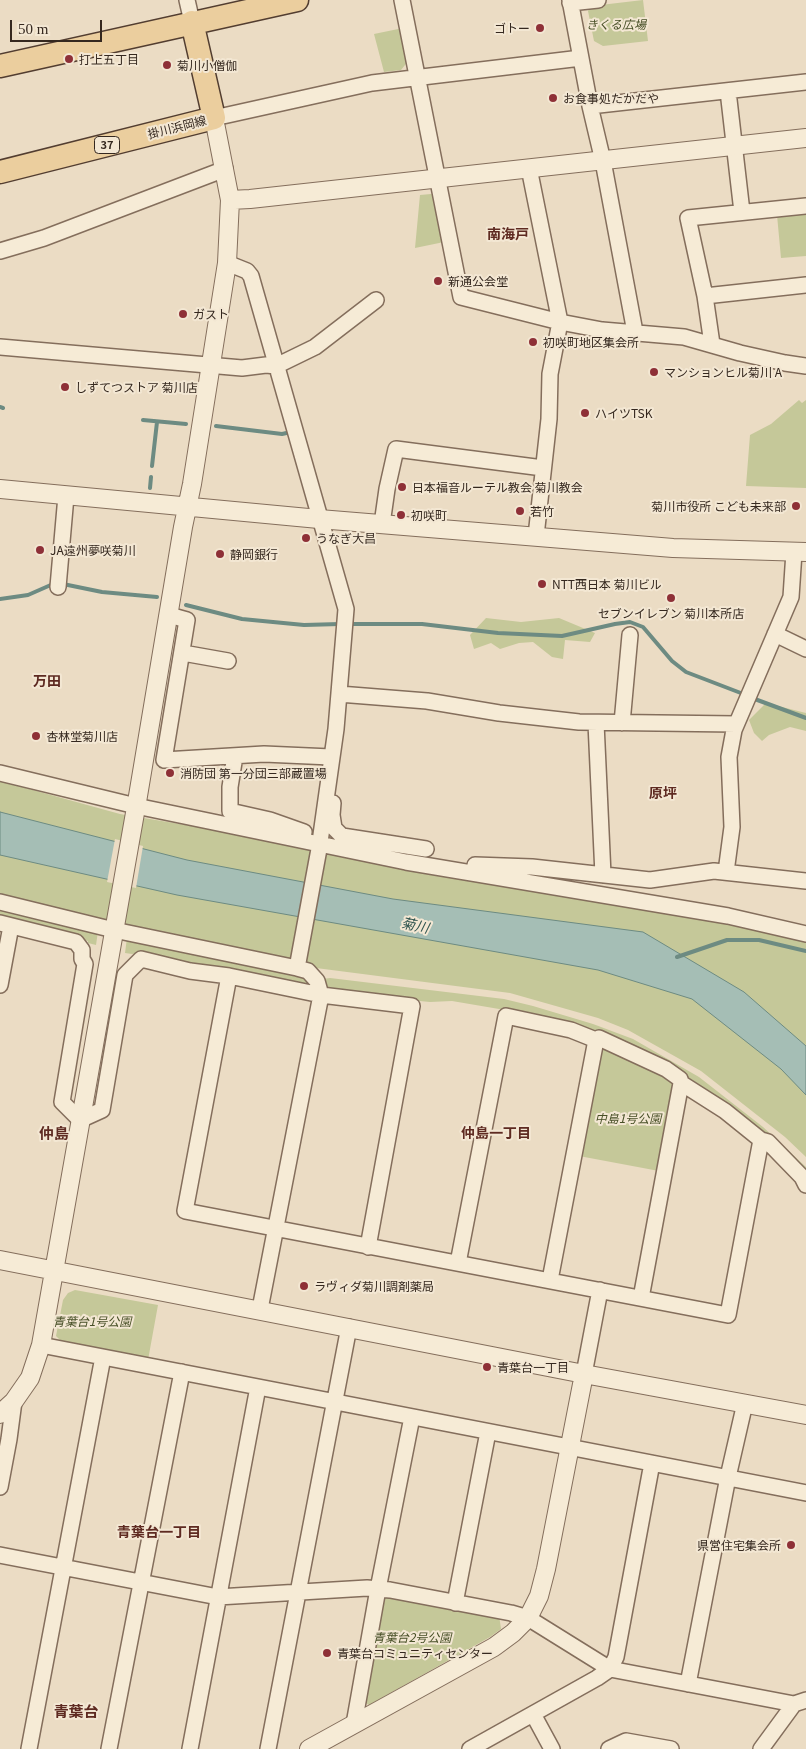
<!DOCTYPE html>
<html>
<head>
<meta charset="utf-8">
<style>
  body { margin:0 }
  #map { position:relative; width:806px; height:1749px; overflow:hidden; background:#ebdcc4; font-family:Georgia,serif }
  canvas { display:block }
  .scale { position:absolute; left:10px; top:20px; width:92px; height:22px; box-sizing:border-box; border:2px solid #35281f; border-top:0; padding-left:6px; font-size:15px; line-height:18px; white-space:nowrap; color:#35281f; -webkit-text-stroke:4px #f3e7d3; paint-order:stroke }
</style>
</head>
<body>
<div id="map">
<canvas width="806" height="1749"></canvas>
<div class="scale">50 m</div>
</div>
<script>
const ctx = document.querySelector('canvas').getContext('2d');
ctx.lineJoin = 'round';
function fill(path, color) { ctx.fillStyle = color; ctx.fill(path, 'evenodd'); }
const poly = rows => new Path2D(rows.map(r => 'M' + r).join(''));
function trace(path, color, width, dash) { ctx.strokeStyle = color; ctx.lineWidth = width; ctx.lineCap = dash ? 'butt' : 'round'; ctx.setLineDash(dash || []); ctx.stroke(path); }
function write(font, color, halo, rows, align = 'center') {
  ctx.font = font + ' Georgia,"Noto Sans JP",serif'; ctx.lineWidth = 4; ctx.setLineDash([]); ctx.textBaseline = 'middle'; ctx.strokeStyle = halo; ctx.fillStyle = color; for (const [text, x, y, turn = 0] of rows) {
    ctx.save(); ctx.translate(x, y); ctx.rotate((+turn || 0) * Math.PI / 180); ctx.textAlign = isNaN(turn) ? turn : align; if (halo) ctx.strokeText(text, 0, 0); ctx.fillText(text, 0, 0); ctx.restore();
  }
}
const green = poly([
  [643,0,648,41,603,46,594,41,588,11,592,6],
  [403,28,409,60,401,70,384,72,374,34],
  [431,194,435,196,444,242,415,248,420,195],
  [806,212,806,256,781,258,777,215],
  [799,400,802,403,806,400,806,488,746,486,750,435,771,424],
  [486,618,521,622,559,618,595,633,590,642,565,640,563,659,552,657,533,642,519,643,500,649,491,643,474,649,470,635],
  [766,703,806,713,806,731,790,727,769,735,762,741,754,733,749,720],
  [0,781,120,814,728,916,806,934,806,1157,785,1137,701,1071,628,1030,598,1018,510,993,316,968,302,963,0,898],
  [0,906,98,931,96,945,88,943,88,941,0,920],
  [127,938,302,976,315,987,219,970,138,953,132,954,125,953],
  [330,978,504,999,533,1006,593,1024,633,1039,699,1077,763,1127,806,1167,806,1181,668,1069,505,1010,452,1001,430,1002,328,992,323,981,323,979],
  [601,1042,677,1079,659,1171,579,1156],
  [75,1290,158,1305,148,1360,64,1344,56,1336,63,1300,68,1293],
  [390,1595,499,1615,501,1629,490,1637,369,1705,361,1700,380,1600]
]);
const water = poly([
  [0,812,187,860,393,899,643,932,744,992,806,1046,806,1095,781,1069,692,999,598,970,177,895,0,855,0,812]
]);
const pier = poly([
  [115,839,143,846,136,888,107,882]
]);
const stream = poly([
  [0,407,3,408],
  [143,420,186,424],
  [216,426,282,434,291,432],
  [152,466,157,422],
  [150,488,151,477],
  [63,584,102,592,157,597],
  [0,599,28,595,53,584],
  [186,605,242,619,304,625,340,624],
  [347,624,422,624,498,633,562,636,615,624,630,622,643,627,672,661,686,672,746,695],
  [752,698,806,718],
  [677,957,727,940,759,940,806,951]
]);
const minor = poly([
  [187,0,192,22],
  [402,0,461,297,560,322,602,330,684,337,740,353,785,363,806,366],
  [570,0,590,106,603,161,635,332],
  [570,3,598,0],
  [728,91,742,212],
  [590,106,806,82],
  [214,118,372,83,581,58],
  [529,168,560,322,550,374,549,419,536,536],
  [0,251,44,238,225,169],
  [227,263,247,271,251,276,346,609,336,729,319,849,297,968],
  [705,296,806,285],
  [712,344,705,296,688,218,806,206],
  [0,347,242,368,266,365,276,366,315,347,376,300],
  [382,524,387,489,396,449,543,468],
  [58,587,66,496],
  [169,615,187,620,164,760,264,754,331,757],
  [775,634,806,649],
  [183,653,228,661],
  [339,694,427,701,499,713,579,722,736,724],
  [596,723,603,875],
  [622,723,630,635],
  [235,756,230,787,230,811,270,820,304,832],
  [0,773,136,806,406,862,728,916,806,934],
  [333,803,332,815,334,828,342,836,426,849],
  [475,865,532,867,650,880,714,871,806,881],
  [726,872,732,827,729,757,734,730,791,597,794,552],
  [0,902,114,930,297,968,308,971,317,981,321,995,260,1309],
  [0,923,76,942,82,950,82,959,85,964,62,1102,80,1120,102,1110,125,975,141,959,190,971,229,976,321,995,412,1006,368,1247],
  [229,976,185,1211,728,1315,761,1140,725,1111,681,1083,680,1079,666,1069,599,1038,596,1040,571,1030,506,1016,458,1263],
  [0,985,11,926],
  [761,1140,768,1142,802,1177,806,1185],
  [550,1280,596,1040],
  [641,1298,681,1083],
  [41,1345,806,1493],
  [584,1374,600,1290],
  [0,1487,9,1439,14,1401],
  [0,1555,218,1597,367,1588,390,1590,511,1613,528,1618,610,1669,794,1704,806,1700],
  [455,1603,488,1432],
  [688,1684,728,1477,745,1403],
  [533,1714,552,1749],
  [354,1724,378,1589,412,1417],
  [29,1749,103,1357],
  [109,1749,182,1372],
  [190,1749,258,1387],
  [268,1749,349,1327],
  [470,1749,597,1678,610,1669,616,1657,652,1463],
  [609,1749,626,1741,671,1749],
  [761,1749,794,1704]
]);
const tertiary = poly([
  [230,200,250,199,806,138],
  [0,489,319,519,673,548,806,552],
  [0,1260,584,1374,806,1415],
  [0,1414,14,1401,30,1378,41,1345,138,796,183,527,192,484,227,263,230,200,214,118],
  [309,1749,494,1647,513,1633,528,1618,539,1596,546,1569,584,1374]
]);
const primary = poly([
  [0,66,297,0],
  [0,172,214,118,192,22]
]);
const markers = [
  [540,28,5,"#8e3037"],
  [69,59,5,"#8e3037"],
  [167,65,5,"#8e3037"],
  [553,98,5,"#8e3037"],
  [438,281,5,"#8e3037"],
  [183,314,5,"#8e3037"],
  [533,342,5,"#8e3037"],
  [654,372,5,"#8e3037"],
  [65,387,5,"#8e3037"],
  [585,413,5,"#8e3037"],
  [402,487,5,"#8e3037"],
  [796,506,5,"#8e3037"],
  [520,511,5,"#8e3037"],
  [401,515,5,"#8e3037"],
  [306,538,5,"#8e3037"],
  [40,550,5,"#8e3037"],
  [220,554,5,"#8e3037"],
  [542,584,5,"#8e3037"],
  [671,598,5,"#8e3037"],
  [36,736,5,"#8e3037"],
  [170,773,5,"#8e3037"],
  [304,1286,5,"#8e3037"],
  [487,1367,5,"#8e3037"],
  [791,1545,5,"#8e3037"],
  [327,1653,5,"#8e3037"]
];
const shields = [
  [107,145,25]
];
const shieldNames = [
  ["37",107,145]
];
const parkNames = [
  ["きくる広場",616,24],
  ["中島1号公園",628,1118],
  ["青葉台1号公園",92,1321],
  ["青葉台2号公園",412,1637]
];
const poiNames = [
  ["ゴトー",530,28,"right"],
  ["打上五丁目",79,59],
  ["菊川小僧伽",177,65],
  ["お食事処たかだや",563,98],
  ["新通公会堂",448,281],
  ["ガスト",193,314],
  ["初咲町地区集会所",543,342],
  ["マンションヒル菊川 A",664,372],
  ["しずてつストア 菊川店",75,387],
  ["ハイツTSK",595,413],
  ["日本福音ルーテル教会 菊川教会",412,487],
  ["菊川市役所 こども未来部",786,506,"right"],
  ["若竹",530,511],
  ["初咲町",411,515],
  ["うなぎ大昌",316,538],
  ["JA遠州夢咲菊川",50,550],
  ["静岡銀行",230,554],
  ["NTT西日本 菊川ビル",552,584],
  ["セブンイレブン 菊川本所店",671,613,"center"],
  ["杏林堂菊川店",46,736],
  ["消防団 第一分団三部蔵置場",180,773],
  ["ラヴィダ菊川調剤薬局",314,1286],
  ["青葉台一丁目",497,1367],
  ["県営住宅集会所",781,1545,"right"],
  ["青葉台コミュニティセンター",337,1653]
];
const streetNames = [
  ["掛川浜岡線",177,127,-14]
];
const neighbourhoodNames = [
  ["南海戸",508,234],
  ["万田",47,681],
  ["原坪",663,793],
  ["仲島一丁目",496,1133],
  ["青葉台一丁目",159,1532]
];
const waterNames = [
  ["菊川",415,925,12]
];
const quarterNames = [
  ["仲島",54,1133],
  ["青葉台",76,1711]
];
fill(green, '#c5c899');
fill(water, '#a5beb5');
trace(water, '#6d8b82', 1);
fill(pier, '#ebdcc4');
trace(stream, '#6d8b82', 4);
trace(minor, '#846e5c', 18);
trace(tertiary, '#846e5c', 20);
trace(primary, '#523d30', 25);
trace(minor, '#f6ebd6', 15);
trace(tertiary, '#f6ebd6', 18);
trace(primary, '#ebce9e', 22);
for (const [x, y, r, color] of markers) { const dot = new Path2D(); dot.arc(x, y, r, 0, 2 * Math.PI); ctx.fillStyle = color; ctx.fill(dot); trace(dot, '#f3e7d3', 2); }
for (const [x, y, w] of shields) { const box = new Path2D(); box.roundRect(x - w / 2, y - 8.5, w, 17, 4); ctx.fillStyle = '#f3e7d3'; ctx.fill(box); trace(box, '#35281f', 1); }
write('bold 11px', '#35281f', null, shieldNames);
write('italic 12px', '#485027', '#f3e7d3', parkNames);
write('12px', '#35281f', '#f3e7d3', poiNames, 'left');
write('12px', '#35281f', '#f3e7d3', streetNames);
write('bold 14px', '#5e2a21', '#f3e7d3', neighbourhoodNames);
write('italic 14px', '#2f544f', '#f3e7d3', waterNames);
write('bold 15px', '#5e2a21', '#f3e7d3', quarterNames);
</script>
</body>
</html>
